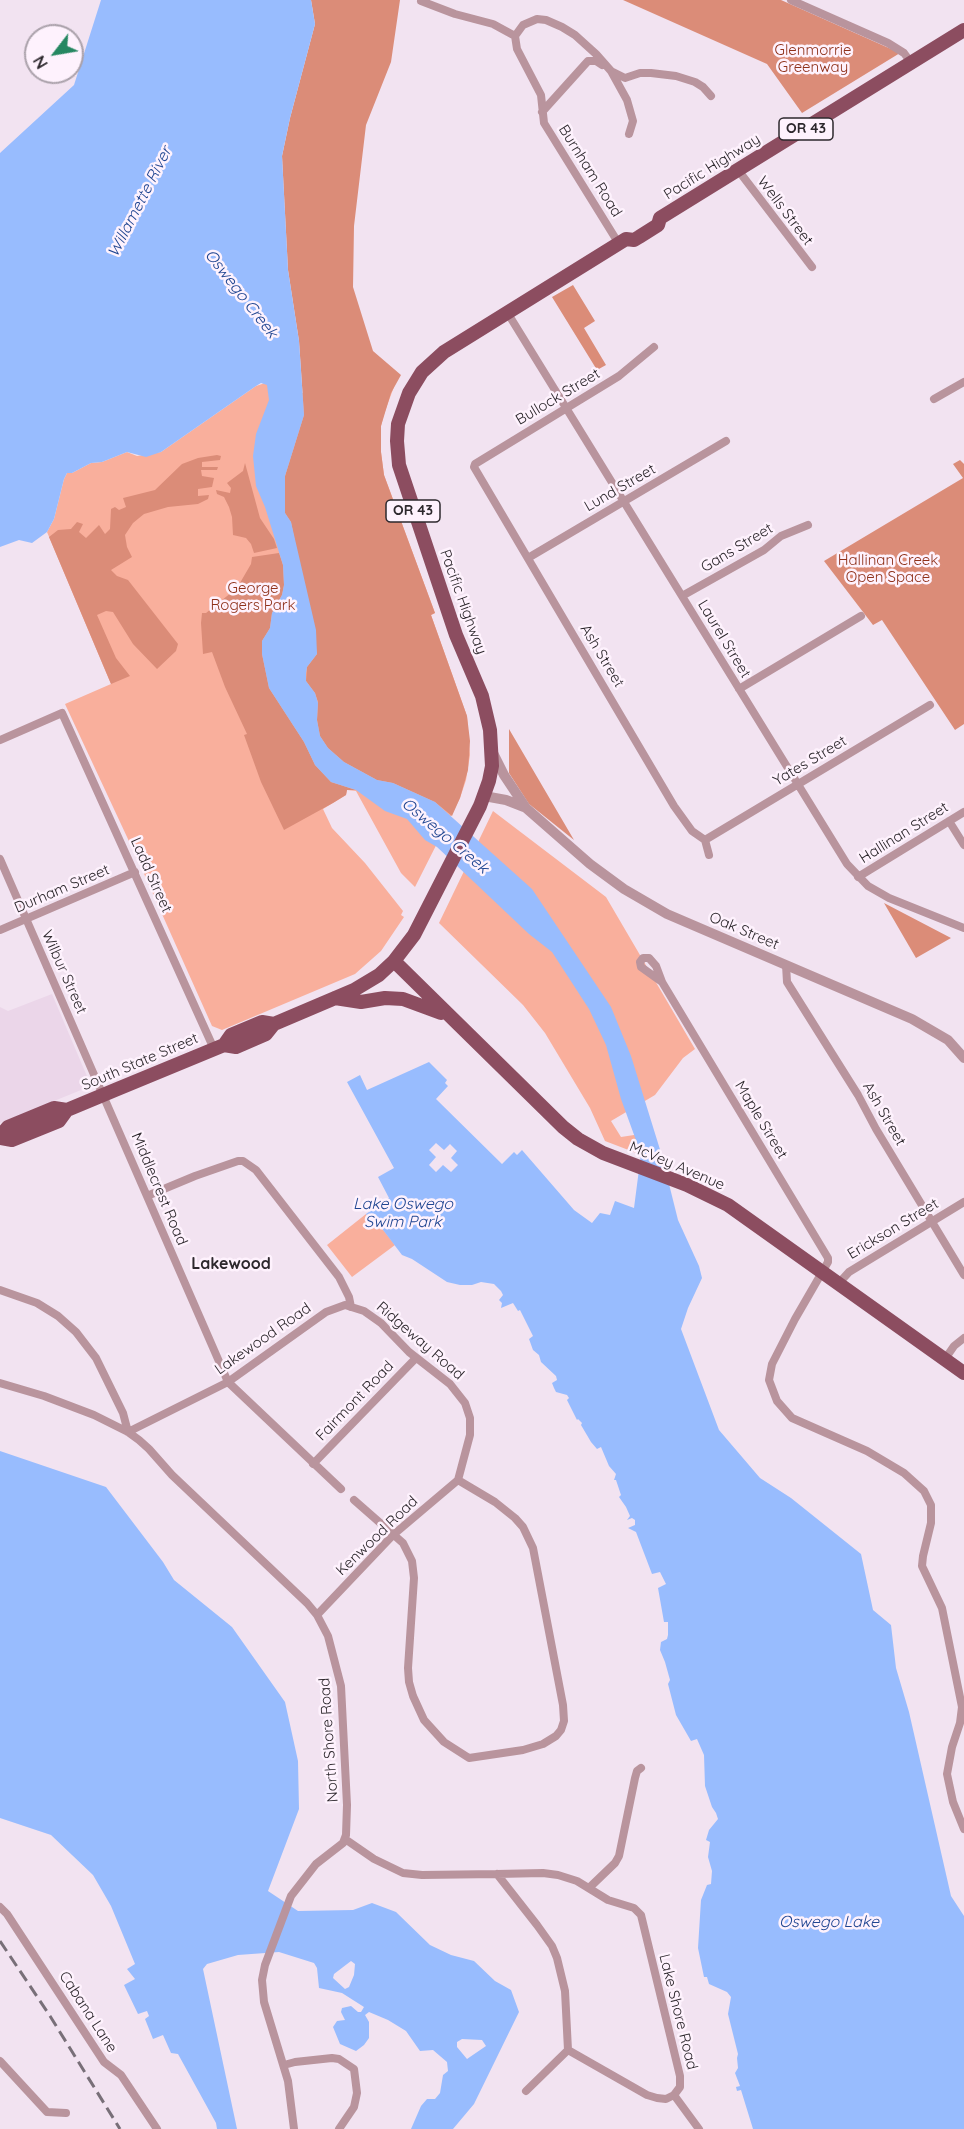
<!DOCTYPE html>
<html>
<head>
<meta charset="utf-8">
<style>
  body { margin:0 }
  #map { position:relative; width:964px; height:2129px; overflow:hidden; background:#f2e3f1; font-family:Quicksand,sans-serif }
  canvas { display:block }
  .north { position:absolute; left:24px; top:24px; width:60px; height:60px; box-sizing:border-box; background:#fef2fd; border:2px solid #aaa1aa; border-radius:50%; rotate:239deg; font-size:16px; font-weight:700; line-height:24px; text-align:center; color:#2d282d }
  .north::after { content:''; display:block; margin:auto; width:21px; height:27px; background:#258761; clip-path:polygon(50% 0,100% 100%,50% 72%,0 100%) }
</style>
</head>
<body>
<div id="map">
<canvas width="964" height="2129"></canvas>
<div class="north">N</div>
</div>
<script>
const ctx = document.querySelector('canvas').getContext('2d');
ctx.lineJoin = 'round';
function fill(path, color) { ctx.fillStyle = color; ctx.fill(path, 'evenodd'); }
const poly = rows => new Path2D(rows.map(r => 'M' + r).join(''));
function trace(path, color, width, dash) { ctx.strokeStyle = color; ctx.lineWidth = width; ctx.lineCap = dash ? 'butt' : 'round'; ctx.setLineDash(dash || []); ctx.stroke(path); }
function write(font, color, halo, rows, align = 'center') {
  ctx.font = font + ' Quicksand,sans-serif'; ctx.lineWidth = 5; ctx.setLineDash([]); ctx.textBaseline = 'middle'; ctx.strokeStyle = halo; ctx.fillStyle = color; for (const [text, x, y, turn = 0] of rows) {
    ctx.save(); ctx.translate(x, y); ctx.rotate((+turn || 0) * Math.PI / 180); ctx.textAlign = isNaN(turn) ? turn : align; if (halo) ctx.strokeText(text, 0, 0); ctx.fillText(text, 0, 0); ctx.restore();
  }
}
const built = poly([
  [52,994,89,1081,86,1088,0,1123,0,1007,8,1011]
]);
const green = poly([
  [265,383,318,397,395,384,384,414,381,426,381,452,384,475,435,613,431,615,467,716,470,755,466,780,460,798,415,887,401,873,356,791,347,790,346,795,323,809,332,828,365,863,403,911,401,915,404,917,381,951,355,974,222,1030,212,1026,141,867,65,704,111,684,47,532,54,519,64,479,67,473,72,473,91,463,102,462,127,452,137,456,161,452,256,386],
  [493,811,606,897,695,1049,683,1058,655,1095,611,1121,621,1137,647,1133,652,1159,605,1141,590,1108,545,1033,523,1005,439,923],
  [366,1214,374,1224,377,1222,395,1245,352,1277,327,1245]
]);
const forest = poly([
  [311,0,400,0,391,62,366,125,354,226,353,287,373,351,401,375,391,393,381,426,381,452,384,475,435,613,431,615,467,716,470,741,468,770,460,798,452,816,435,802,393,783,377,780,344,762,328,748,320,736,317,720,318,702,315,693,306,681,307,667,317,654,291,522,285,513,285,476,304,415,299,341,288,270,282,156,290,118,315,24],
  [623,0,781,0,900,53,802,113,767,64],
  [573,285,595,321,584,328,606,365,597,370,552,297],
  [217,455,221,456,220,460,202,462,202,467,218,467,217,470,201,470,202,476,214,478,212,487,198,489,198,496,209,495,208,499,198,504,168,507,144,514,133,523,125,535,127,547,132,557,111,570,117,576,128,580,178,644,176,651,157,669,133,644,113,612,106,611,97,615,116,658,130,676,111,684,49,537,58,530,71,529,77,522,83,524,79,532,86,538,99,525,105,534,110,529,111,509,115,507,119,510,126,507,123,498,155,490,182,464,198,458],
  [960,460,964,464,964,724,955,730,882,620,873,625,824,561,963,478,953,464],
  [245,463,260,518,274,539,277,548,254,553,251,544,246,538,233,535,232,517,229,507,224,497,217,494,216,490,230,493,231,488,227,483,243,471],
  [279,553,283,565,284,585,282,595,272,613,270,628,262,641,262,654,269,688,304,742,315,765,331,782,356,790,347,790,346,795,333,803,284,830,261,782,244,735,247,734,225,687,212,652,203,654,201,623,202,613,206,613,237,588,251,564,252,557],
  [509,729,574,840,529,804,509,773],
  [884,903,951,938,916,958]
]);
const water = poly([
  [101,0,311,0,315,24,290,118,282,156,288,270,299,341,304,415,285,476,285,513,291,522,316,630,317,654,307,667,306,673,306,681,315,693,318,703,317,720,320,736,328,748,344,762,377,780,393,783,435,802,532,889,611,1007,631,1056,662,1156,678,1220,699,1266,702,1278,688,1308,681,1329,719,1430,760,1478,791,1498,861,1554,873,1610,891,1625,896,1668,909,1712,951,1896,964,1916,964,2129,753,2129,741,2090,737,2091,736,2087,740,2086,735,2073,738,2068,737,2058,738,2054,728,2014,731,1997,727,1992,709,1984,707,1977,704,1977,698,1948,701,1900,707,1885,711,1884,712,1871,708,1857,710,1842,706,1840,709,1830,718,1819,716,1813,712,1807,705,1786,704,1755,697,1739,691,1741,676,1715,668,1684,670,1680,665,1662,660,1650,661,1642,667,1639,668,1635,668,1622,664,1622,658,1588,666,1584,660,1572,652,1574,636,1532,628,1528,635,1525,635,1520,632,1518,627,1520,630,1516,626,1507,619,1497,621,1495,616,1480,614,1480,616,1474,609,1466,601,1447,597,1449,591,1442,581,1425,582,1423,578,1419,577,1420,567,1400,569,1398,567,1395,556,1392,554,1388,552,1383,557,1380,556,1376,541,1362,539,1355,533,1350,529,1339,533,1336,520,1310,518,1311,513,1303,501,1308,502,1303,499,1300,503,1295,501,1291,494,1284,481,1282,472,1285,460,1285,447,1282,412,1259,402,1255,377,1222,374,1225,366,1214,389,1198,378,1177,394,1168,347,1082,360,1075,367,1090,429,1062,447,1080,445,1083,448,1086,436,1099,502,1164,514,1152,517,1155,522,1150,574,1210,592,1223,600,1213,610,1215,615,1201,634,1208,641,1154,621,1099,606,1045,589,1009,552,952,529,934,437,847,425,840,407,819,385,811,356,790,331,782,315,765,304,742,269,688,262,654,262,641,270,628,272,613,282,595,284,585,283,565,265,507,256,486,253,456,256,434,269,400,267,385,261,383,256,386,161,452,146,457,127,452,102,462,91,463,72,473,67,473,64,479,54,519,47,532,32,543,19,540,0,547,0,153,74,85],
  [0,1451,106,1487,163,1562,174,1580,232,1627,285,1702,298,1761,299,1809,268,1891,298,1911,353,1910,372,1903,396,1912,430,1945,451,1955,474,1961,495,1981,511,1990,519,2012,474,2104,453,2129,411,2129,421,2106,427,2099,435,2099,440,2093,443,2075,448,2071,447,2062,433,2050,420,2051,406,2031,388,2020,369,2012,365,2015,369,2022,369,2038,364,2045,356,2051,340,2044,333,2027,337,2021,345,2020,341,2012,342,2008,351,2006,358,2012,361,2012,364,2007,342,1993,319,1988,317,1968,314,1963,279,1952,238,1955,207,1964,203,1969,237,2129,217,2129,216,2123,178,2054,171,2053,163,2035,153,2039,145,2019,149,2016,147,2011,138,2014,124,1985,135,1979,127,1969,135,1964,111,1906,93,1875,51,1835,0,1818],
  [351,1961,355,1964,354,1975,349,1987,345,1989,333,1978,334,1974],
  [462,2039,482,2040,486,2046,467,2059,457,2047,457,2042]
]);
const pier = poly([
  [436,1143,444,1150,450,1144,457,1151,451,1158,458,1165,451,1172,443,1165,436,1172,429,1165,436,1157,429,1150]
]);
const minor = poly([
  [791,0,888,43,904,53,912,64],
  [421,1,455,14,493,24,515,36],
  [613,72,625,78,640,73,651,73,676,76,695,82,703,87,711,96],
  [542,112,588,61,596,61,602,65],
  [738,170,812,267],
  [619,244,544,123,541,95,517,49,515,36,523,25,537,19,546,20,562,27,575,35,596,54,611,71,627,100,633,121,629,134],
  [507,312,847,864,868,886,889,898,964,928],
  [654,347,619,376,475,464,474,467,674,806,692,831,705,840,709,855],
  [934,399,964,382],
  [528,558,726,441],
  [682,596,764,550,781,536,808,525],
  [739,689,861,616],
  [0,740,62,713,214,1049],
  [949,821,964,845],
  [705,840,930,705],
  [0,859,228,1382,341,1489],
  [858,877,964,812],
  [0,930,135,872],
  [786,965,787,982,858,1095,876,1129,964,1275],
  [662,982,641,967,640,962,643,958,649,958,656,966,662,982,828,1258,828,1262,795,1319,772,1364,769,1380,777,1401,792,1418,867,1451,904,1473,924,1491,931,1505,931,1523,923,1556,922,1566,942,1608,962,1707,960,1723,952,1747,947,1774,953,1802,964,1829],
  [147,1196,195,1176,238,1161,243,1161,256,1170,339,1277,349,1297,351,1307],
  [839,1283,849,1272,964,1202],
  [0,1290,37,1303,58,1316,76,1332,96,1358,123,1413,128,1432,228,1382,326,1312,345,1305,364,1311,381,1323,409,1352,450,1384,465,1403,470,1418,470,1435,458,1480],
  [945,1359,954,1346,964,1338],
  [0,1383,44,1396,94,1415,128,1432,139,1440,149,1449,172,1475,307,1603,317,1615,328,1636,341,1686,347,1805,346,1835,343,1843,316,1864,291,1896,265,1965,262,1980,264,2002,288,2081,294,2129],
  [313,1464,416,1358],
  [354,1500,403,1543,412,1561,414,1578,408,1668,409,1682,413,1696,424,1720,444,1742,469,1758,523,1750,543,1744,556,1736,561,1730,564,1721,563,1705,533,1548,523,1527,515,1518,495,1502,458,1480],
  [317,1615,393,1535,458,1480],
  [345,1839,374,1859,403,1873,422,1875,497,1874,543,1873,558,1875,577,1881,608,1900,634,1908,641,1915,680,2076,680,2087,674,2095,666,2099,657,2098,647,2095,568,2050,565,1991,557,1958,552,1946,537,1925,497,1874],
  [589,1888,615,1863,619,1856,635,1778,637,1771,641,1768],
  [0,1907,7,1914,104,2062,121,2075,157,2129],
  [0,2061,47,2112,66,2113],
  [284,2065,295,2062,332,2058,339,2059,354,2069,357,2093,354,2107,339,2129],
  [526,2091,568,2050],
  [674,2095,699,2129]
]);
const tertiary = poly([
  [493,753,504,775,526,808,590,864,624,889,667,914,912,1019,948,1040,964,1058],
  [484,796,506,800,524,807]
]);
const primary = poly([
  [394,961,563,1127,578,1139,603,1153,687,1185,728,1205,964,1373],
  [335,998,361,1002,385,998,403,999,441,1013],
  [224,1045,231,1035,262,1022,274,1024],
  [0,1136,8,1127,54,1108,67,1110],
  [0,1138,12,1140,59,1121,67,1110,115,1090,224,1045,236,1047,266,1034,274,1024,354,990,379,975,394,961,414,935,480,806,489,781,492,766,490,730,482,696,456,635,399,465,397,441,398,424,409,393,422,372,444,352,626,239,634,240,639,237,658,225,660,218,964,30]
]);
const rail = poly([
  [0,1941,50,2016,120,2129]
]);
const shields = [
  [806,129,54],
  [413,511,54]
];
const shieldNames = [
  ["OR 43",806,129],
  ["OR 43",413,511]
];
const parkNames = [
  ["Glenmorrie",813,50],
  ["Greenway",813,67],
  ["Hallinan Creek",888,560],
  ["Open Space",888,577],
  ["George",253,588],
  ["Rogers Park",253,605]
];
const streetNames = [
  ["Pacific Highway",712,167,-32],
  ["Burnham Road",590,171,58],
  ["Wells Street",785,211,53],
  ["Bullock Street",558,397,-31],
  ["Lund Street",620,488,-30],
  ["Gans Street",737,548,-31],
  ["Pacific Highway",463,602,70],
  ["Laurel Street",724,639,59],
  ["Ash Street",602,656,59],
  ["Yates Street",810,761,-31],
  ["Hallinan Street",904,833,-32],
  ["Ladd Street",151,875,66],
  ["Durham Street",62,889,-23],
  ["Oak Street",744,931,23],
  ["Wilbur Street",64,972,66],
  ["South State Street",140,1062,-23],
  ["Ash Street",884,1114,60],
  ["Maple Street",761,1120,59],
  ["McVey Avenue",677,1166,23],
  ["Middlecrest Road",159,1189,67],
  ["Erickson Street",893,1229,-31],
  ["Lakewood Road",263,1339,-35],
  ["Ridgeway Road",420,1341,41],
  ["Fairmont Road",355,1401,-46],
  ["Kenwood Road",377,1536,-44],
  ["North Shore Road",329,1740,-94],
  ["Cabana Lane",88,2012,57],
  ["Lake Shore Road",678,2012,76]
];
const waterNames = [
  ["Willamette River",140,202,-63],
  ["Oswego Creek",241,294,52],
  ["Oswego Creek",445,836,40],
  ["Lake Oswego",403,1204],
  ["Swim Park",403,1222],
  ["Oswego Lake",829,1922]
];
const neighbourhoodNames = [
  ["Lakewood",231,1264]
];
fill(built, '#ebd6e9');
fill(green, '#f9af9c');
fill(forest, '#db8c78');
fill(water, '#98bcfe');
fill(pier, '#f2e3f1');
trace(minor, '#b9949d', 8);
trace(tertiary, '#b9949d', 10);
trace(primary, '#8c4d60', 14);
trace(rail, '#786f78', 3, [12, 6]);
for (const [x, y, w] of shields) { const box = new Path2D(); box.roundRect(x - w / 2, y - 11, w, 22, 4.5); ctx.fillStyle = '#fef2fd'; ctx.fill(box); trace(box, '#2d282d', 1.5); }
write('bold 14px', '#2d282d', null, shieldNames);
write('15px', '#8f311a', '#fef2fd', parkNames);
write('15px', '#2d282d', '#fef2fd', streetNames);
write('italic 16px', '#1f4591', '#fef2fd', waterNames);
write('bold 16px', '#2d282d', '#fef2fd', neighbourhoodNames);
</script>
</body>
</html>
